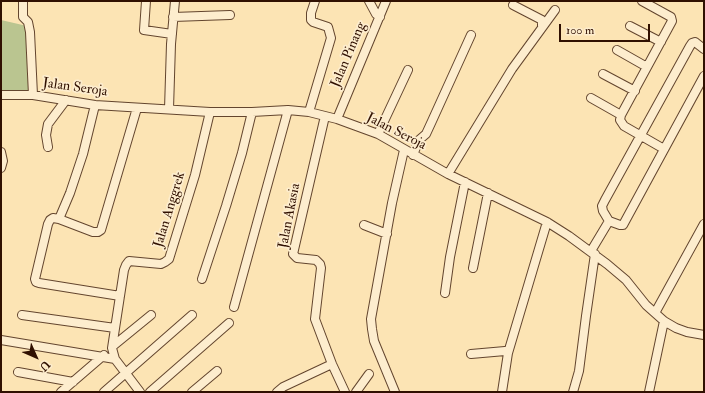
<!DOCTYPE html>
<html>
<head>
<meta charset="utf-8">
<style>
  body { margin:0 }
  #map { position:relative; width:705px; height:393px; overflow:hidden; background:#fce4b4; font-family:"IM FELL Double Pica",serif }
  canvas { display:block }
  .frame { position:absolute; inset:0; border:2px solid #301001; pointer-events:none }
  .north { position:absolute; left:16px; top:337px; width:40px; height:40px; -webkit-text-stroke:3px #fdedce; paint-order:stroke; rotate:135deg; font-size:11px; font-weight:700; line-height:16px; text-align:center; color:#301001 }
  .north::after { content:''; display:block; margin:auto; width:14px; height:18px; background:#301001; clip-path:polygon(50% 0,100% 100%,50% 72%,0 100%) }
  .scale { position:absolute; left:559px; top:24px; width:91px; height:18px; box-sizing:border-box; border:2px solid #301001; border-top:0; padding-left:5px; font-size:12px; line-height:14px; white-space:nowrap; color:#301001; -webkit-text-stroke:3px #fdedce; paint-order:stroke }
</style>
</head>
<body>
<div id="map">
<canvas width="705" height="393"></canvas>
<div class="frame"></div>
<div class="north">U</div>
<div class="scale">100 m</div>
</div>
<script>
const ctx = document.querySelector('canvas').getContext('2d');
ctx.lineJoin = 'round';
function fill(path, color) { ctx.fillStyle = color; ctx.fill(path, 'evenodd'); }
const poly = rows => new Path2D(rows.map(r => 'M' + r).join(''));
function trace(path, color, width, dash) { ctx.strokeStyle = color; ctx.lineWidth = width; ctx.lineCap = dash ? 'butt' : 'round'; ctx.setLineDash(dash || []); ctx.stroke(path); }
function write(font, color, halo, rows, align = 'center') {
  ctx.font = font + ' "IM FELL Double Pica",serif'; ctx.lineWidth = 3.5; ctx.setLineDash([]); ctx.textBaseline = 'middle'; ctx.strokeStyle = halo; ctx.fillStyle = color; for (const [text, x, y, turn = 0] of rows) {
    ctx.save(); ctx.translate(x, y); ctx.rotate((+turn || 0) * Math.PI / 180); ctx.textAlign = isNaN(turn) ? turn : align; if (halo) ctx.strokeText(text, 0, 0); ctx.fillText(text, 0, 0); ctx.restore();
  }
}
const green = poly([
  [1,20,27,26,31,93,1,94]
]);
const minor = poly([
  [23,1,23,17,28,22,30,32,33,95],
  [146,1,144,30,172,34],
  [369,1,376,14,380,17],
  [642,1,671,17,672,21,621,115,620,120,624,126,664,149],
  [513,5,542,20,542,26],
  [173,17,230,15],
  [630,26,661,42],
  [617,50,647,67],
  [603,74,635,91],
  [1,95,33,95,95,105,210,112,252,112,288,110,309,112,337,119,378,134,448,174,547,222,569,236,607,264,626,280,646,305,664,321,676,328,687,332,704,335],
  [591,98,621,115],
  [169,109,171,44,175,1],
  [309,112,331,38,328,27,313,22,311,20,311,13,315,1],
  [325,116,293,254,297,258,316,260,320,264,321,268,315,319,332,364,345,392],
  [337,119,386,1],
  [378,134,408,70],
  [48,147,46,135,48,124,66,100],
  [1,152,3,161,1,168],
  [413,155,419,140,426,134,432,121,471,35],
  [448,174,512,69,555,10],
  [59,219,70,193,83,154,95,105],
  [609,221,620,225,623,225,704,76],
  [364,225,387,234],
  [591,251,609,221,603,211,602,206,605,200,690,46,692,43,695,42,704,49],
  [473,268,488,193],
  [202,279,226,206,242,153,252,112],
  [445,293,450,257,465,182],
  [120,296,39,283,36,282,35,279,48,224,50,220,53,218,59,219,93,232,98,232,101,230,137,108],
  [234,307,288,110],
  [655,313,704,224],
  [22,315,115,328],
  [1,340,115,359],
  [113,346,151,315],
  [508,353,547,222],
  [471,354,505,351,508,353,502,392],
  [18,372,73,382],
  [61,392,104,355],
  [104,392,192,315],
  [140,392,115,359,112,348,124,270,126,265,129,261,161,264,165,262,169,259,195,175,210,112],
  [150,392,229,323],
  [192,392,217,371],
  [277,392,283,387,332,364],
  [356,392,369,374],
  [395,392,374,341,372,329,371,319,392,203,404,150],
  [573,392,579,371,586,316,595,254],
  [649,392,664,321]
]);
const streetNames = [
  ["Jalan Pinang",349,55,-67],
  ["Jalan Seroja",75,88,8],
  ["Jalan Seroja",396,132,27],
  ["Jalan Anggrek",170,210,-73],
  ["Jalan Akasia",290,216,-79]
];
fill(green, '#bac590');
trace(minor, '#63452e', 10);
trace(minor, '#fdedce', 8);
write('14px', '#301001', '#fdedce', streetNames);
</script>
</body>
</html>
